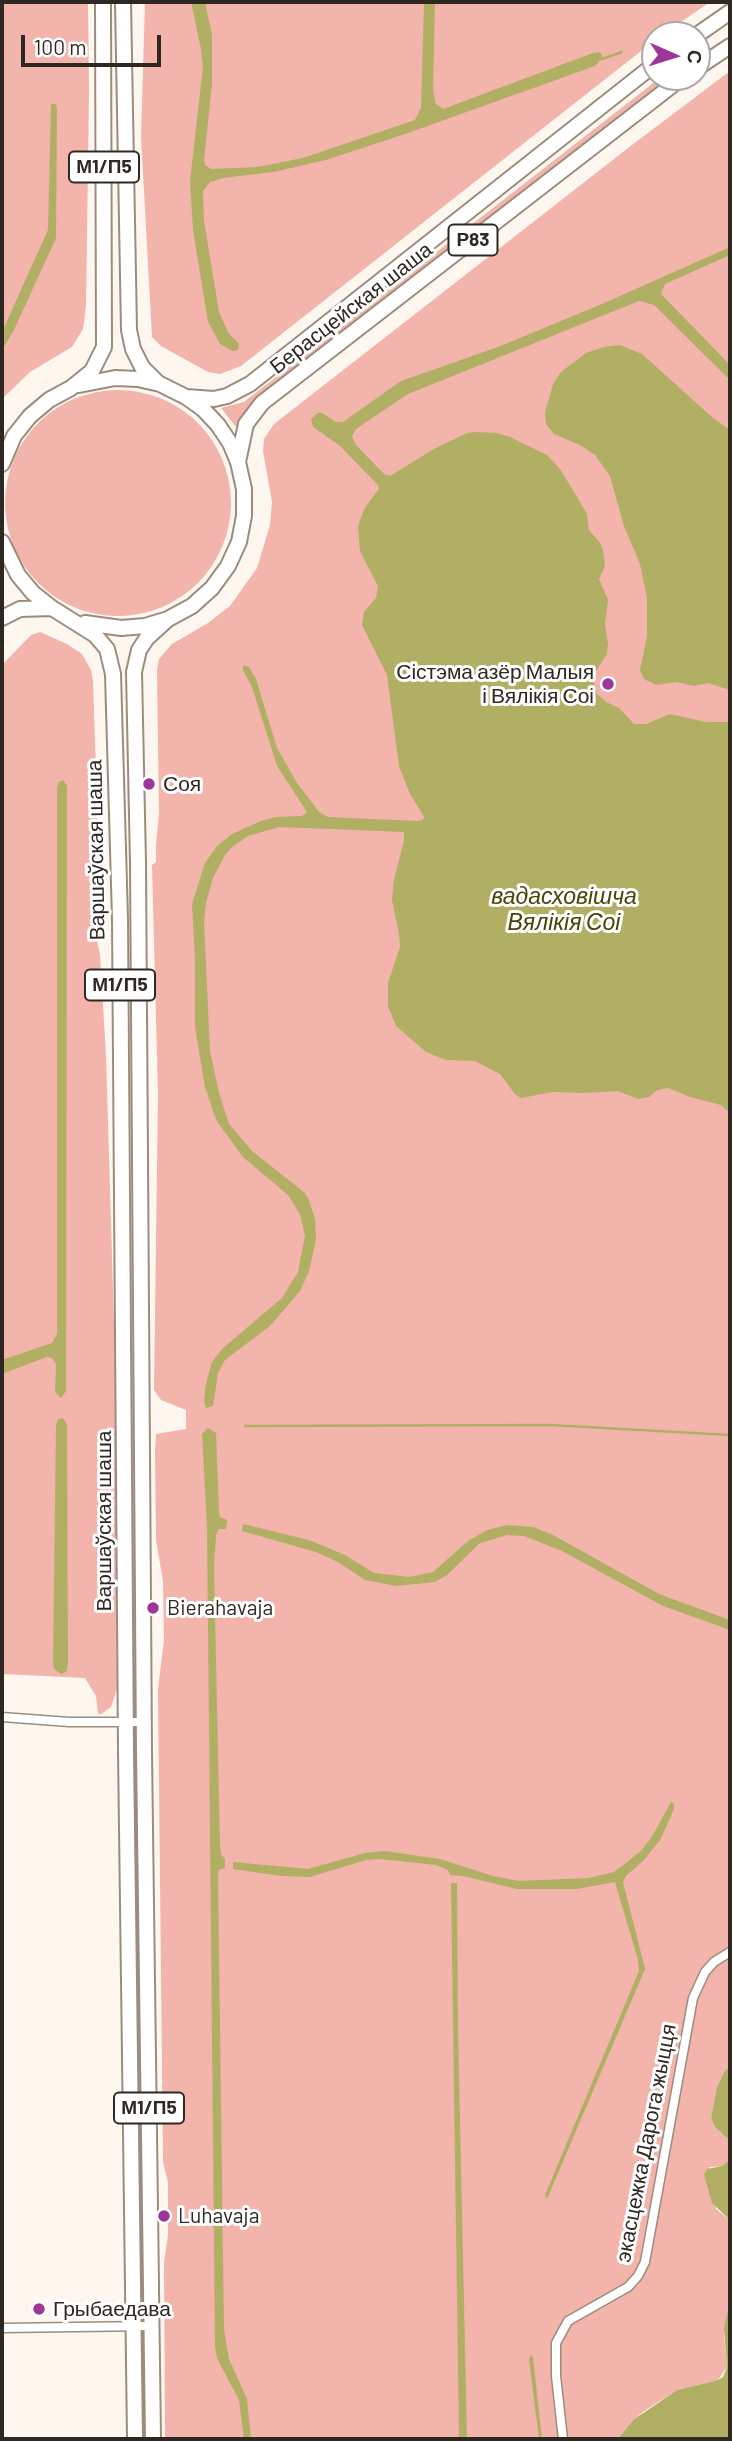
<!DOCTYPE html>
<html>
<head>
<meta charset="utf-8">
<style>
  body { margin:0 }
  #map { position:relative; width:732px; height:2441px; overflow:hidden; background:#fdf7f0; font-family:Barlow,sans-serif }
  canvas { display:block }
  .frame { position:absolute; inset:0; border:4px solid #2e2822; pointer-events:none }
  .north { position:absolute; left:641px; top:21px; width:70px; height:70px; box-sizing:border-box; background:#fff; border:2px solid #aba9a7; border-radius:50%; rotate:93deg; font-size:19px; font-weight:700; line-height:28px; text-align:center; color:#2e2822 }
  .north::after { content:''; display:block; margin:auto; width:24px; height:32px; background:#9e3699; clip-path:polygon(50% 0,100% 100%,50% 72%,0 100%) }
  .scale { position:absolute; left:21px; top:35px; width:140px; height:32px; box-sizing:border-box; border:4px solid #2e2822; border-top:0; padding-left:9px; font-size:21px; line-height:24px; white-space:nowrap; color:#2e2822; -webkit-text-stroke:5px #fff; paint-order:stroke }
</style>
</head>
<body>
<div id="map">
<canvas width="732" height="2441"></canvas>
<div class="frame"></div>
<div class="north">С</div>
<div class="scale">100 m</div>
</div>
<script>
const ctx = document.querySelector('canvas').getContext('2d');
ctx.lineJoin = 'round';
function fill(path, color) { ctx.fillStyle = color; ctx.fill(path, 'evenodd'); }
const poly = rows => new Path2D(rows.map(r => 'M' + r).join(''));
function trace(path, color, width, dash) { ctx.strokeStyle = color; ctx.lineWidth = width; ctx.lineCap = dash ? 'butt' : 'round'; ctx.setLineDash(dash || []); ctx.stroke(path); }
function write(font, color, halo, rows, align = 'center') {
  ctx.font = font + ' Barlow,sans-serif'; ctx.lineWidth = 6; ctx.setLineDash([]); ctx.textBaseline = 'middle'; ctx.strokeStyle = halo; ctx.fillStyle = color; for (const [text, x, y, turn = 0] of rows) {
    ctx.save(); ctx.translate(x, y); ctx.rotate((+turn || 0) * Math.PI / 180); ctx.textAlign = isNaN(turn) ? turn : align; if (halo) ctx.strokeText(text, 0, 0); ctx.fillText(text, 0, 0); ctx.restore();
  }
}
const green = poly([
  [2,2,88,2,89,92,86,306,83,329,72,347,30,372,2,399],
  [145,2,710,2,662,35,655,35,655,40,241,366,220,374,208,372,161,346,152,337,141,137],
  [730,71,730,2066,724,2072,717,2087,711,2118,715,2127,730,2141,730,2159,722,2166,709,2167,716,2209,730,2220,730,2300,724,2335,727,2367,718,2380,677,2390,644,2411,633,2420,618,2439,165,2439,164,2262,168,2235,168,2183,163,2162,158,1689,164,1640,163,1581,156,1540,155,1452,156,1434,186,1429,186,1410,161,1400,154,1390,158,1094,152,865,156,862,156,845,159,813,157,670,159,659,172,644,208,623,230,606,257,568,270,525,272,502,263,451,264,439,274,424,632,145],
  [661,77,669,77,255,401,241,416,236,427,221,408,244,402],
  '5 503a113 113 0 1 1 226 0a113 113 0 1 1-226 0Z',
  [40,632,67,644,82,654,91,670,93,681,99,862,94,925,100,955,106,1056,115,1355,117,1689,111,1707,100,1715,98,1713,96,1696,85,1678,2,1674,2,665,31,635]
]);
const water = poly([
  [191,2,205,2,212,35,212,84,204,160,205,165,211,169,257,167,303,158,415,120,421,108,424,2,435,2,433,91,436,104,443,109,593,53,600,52,603,57,595,66,405,134,326,160,273,172,223,178,210,182,203,191,204,221,219,312,228,332,239,344,238,350,232,351,220,344,208,322,193,230,190,181,203,67,201,49],
  [51,104,56,104,57,108,56,238,14,330,2,350,2,332,48,230],
  [730,247,730,255,665,284,661,294,730,365,730,380,654,305,639,301,408,394,356,429,352,437,356,445,384,474,390,476,434,449,467,433,475,432,496,433,510,437,547,455,560,469,577,497,587,514,589,530,601,544,603,551,605,566,599,579,608,600,605,624,608,644,607,654,592,677,597,694,606,702,619,708,634,724,646,724,670,714,706,722,730,722,730,1113,721,1105,690,1097,668,1088,657,1090,649,1097,639,1099,617,1091,584,1093,552,1092,521,1098,515,1094,500,1074,475,1061,446,1060,426,1052,396,1026,388,1006,388,983,400,947,399,934,392,900,394,879,404,841,404,832,279,827,248,836,232,847,225,855,213,878,206,903,204,923,210,1051,219,1093,229,1124,252,1151,305,1193,309,1200,315,1219,316,1240,309,1271,300,1291,270,1326,225,1360,218,1373,213,1406,206,1408,204,1401,206,1384,212,1362,223,1348,282,1298,298,1272,305,1236,300,1214,288,1195,243,1157,216,1120,205,1087,195,1027,195,959,192,904,205,863,217,846,232,834,261,821,276,817,302,816,307,812,277,766,252,687,243,670,243,665,249,667,256,679,277,748,297,783,319,812,328,817,418,821,423,820,424,817,410,794,399,766,387,675,362,625,364,612,376,598,378,586,360,551,358,526,364,509,379,489,378,485,339,445,313,427,311,419,318,413,322,413,336,422,343,422,401,381,498,347,602,304],
  [620,345,642,354,713,418,730,430,730,690,708,683,694,686,677,682,656,685,644,679,640,670,647,636,647,598,640,564,624,526,610,476,595,455,580,445,554,434,546,424,545,413,553,384,561,372,586,353,604,347],
  [63,780,67,786,66,1391,61,1398,55,1392,56,1364,52,1358,47,1357,2,1374,2,1360,52,1343,57,1334,57,787,59,782],
  [63,1418,67,1425,68,1663,67,1671,61,1674,54,1669,53,1663,56,1425,58,1419],
  [208,1428,216,1433,219,1513,220,1517,227,1520,226,1529,219,1529,216,1535,214,1566,220,1845,221,1854,225,1859,225,1868,219,1870,218,1875,224,2330,229,2359,247,2399,251,2439,244,2439,239,2400,217,2358,215,2347,207,1527,202,1434],
  [243,1524,309,1540,345,1555,374,1573,409,1577,433,1572,468,1541,487,1530,507,1525,533,1527,553,1535,659,1594,730,1620,730,1630,663,1606,562,1551,524,1536,507,1535,480,1543,447,1575,435,1582,396,1586,365,1580,338,1562,316,1552,242,1531],
  [671,1802,674,1804,674,1809,660,1840,644,1860,626,1876,623,1882,645,1969,547,2199,545,2195,639,1971,638,1960,615,1882,577,1889,517,1889,463,1876,450,1875,448,1870,436,1865,380,1859,366,1860,310,1877,281,1876,233,1869,233,1862,308,1869,365,1853,385,1851,440,1859,493,1876,519,1881,589,1878,614,1872,641,1851,653,1835],
  [451,1883,457,1883,458,2029,467,2439,459,2439],
  [730,2066,730,2141,715,2127,711,2118,717,2087,724,2072],
  [730,2159,730,2220,712,2203,704,2175,707,2169,722,2166],
  [730,2300,730,2439,618,2439,633,2420,677,2390,718,2380,723,2377,727,2367,724,2328],
  [531,2355,533,2358,542,2439,539,2439,529,2359]
]);
const stream = poly([
  [602,59,622,52],
  [245,1426,550,1425,730,1435]
]);
const street = poly([
  [2,1717,69,1722,144,1722],
  [2,2328,150,2326],
  [563,2439,556,2376,556,2343,568,2321,628,2287,638,2276,645,2262,693,1998,705,1972,714,1962,730,1952]
]);
const highway = poly([
  [123,2,129,330,133,349,142,367,158,383],
  [697,35,730,12],
  [697,68,730,46],
  [79,385,115,378,138,379,160,384,186,397,203,409,218,425,230,443,238,462,244,489,244,516,239,542,228,566,212,588,192,606,168,619,145,626,121,628,85,623],
  [186,397,214,399,227,396,250,384,655,64],
  [238,462,246,424,262,403,683,77],
  [2,464,14,436,30,416,49,400,71,388,92,371,104,347,103,2],
  [2,542,18,575,33,593,52,608,95,635,107,649,113,674,120,919,126,1752,135,2439],
  [2,618,20,609,52,608],
  [153,2439,144,1752,138,863,134,672,139,650,147,638,168,619]
]);
const markers = [
  [608,684,7,"#9e3699"],
  [149,784,7,"#9e3699"],
  [153,1608,7,"#9e3699"],
  [164,2216,7,"#9e3699"],
  [39,2309,7,"#9e3699"]
];
const shields = [
  [104,167,70],
  [473,240,49],
  [120,985,70],
  [149,2108,70]
];
const shieldNames = [
  ["М1/П5",104,167],
  ["Р83",473,240],
  ["М1/П5",120,985],
  ["М1/П5",149,2108]
];
const streetNames = [
  ["Берасцейская шаша",351,308,-38],
  ["Варшаўская шаша",96,850,-91],
  ["Варшаўская шаша",104,1521,-90],
  ["экасцежка Дарога жыцця",646,2143,-79]
];
const poiNames = [
  ["Сістэма азёр Малыя",594,672,"right"],
  ["і Вялікія Соі",594,696,"right"],
  ["Соя",163,784],
  ["Bierahavaja",167,1608],
  ["Luhavaja",178,2216],
  ["Грыбаедава",53,2309]
];
const waterNames = [
  ["вадасховішча",564,896],
  ["Вялікія Соі",564,922]
];
fill(green, '#f2b4ab');
fill(water, '#b1af64');
trace(stream, '#b1af64', 2.5);
trace(street, '#9b8d7e', 11);
trace(highway, '#9b8d7e', 18);
trace(street, '#fff', 8);
trace(highway, '#fff', 14);
for (const [x, y, r, color] of markers) { const dot = new Path2D(); dot.arc(x, y, r, 0, 2 * Math.PI); ctx.fillStyle = color; ctx.fill(dot); trace(dot, '#fff', 2.5); }
for (const [x, y, w] of shields) { const box = new Path2D(); box.roundRect(x - w / 2, y - 15.5, w, 31, 5); ctx.fillStyle = '#fff'; ctx.fill(box); trace(box, '#2e2822', 2); }
write('bold 19px', '#2e2822', null, shieldNames);
write('21px', '#2e2822', '#fff', streetNames);
write('21px', '#2e2822', '#fff', poiNames, 'left');
write('italic 23px', '#474408', '#fff', waterNames);
</script>
</body>
</html>
